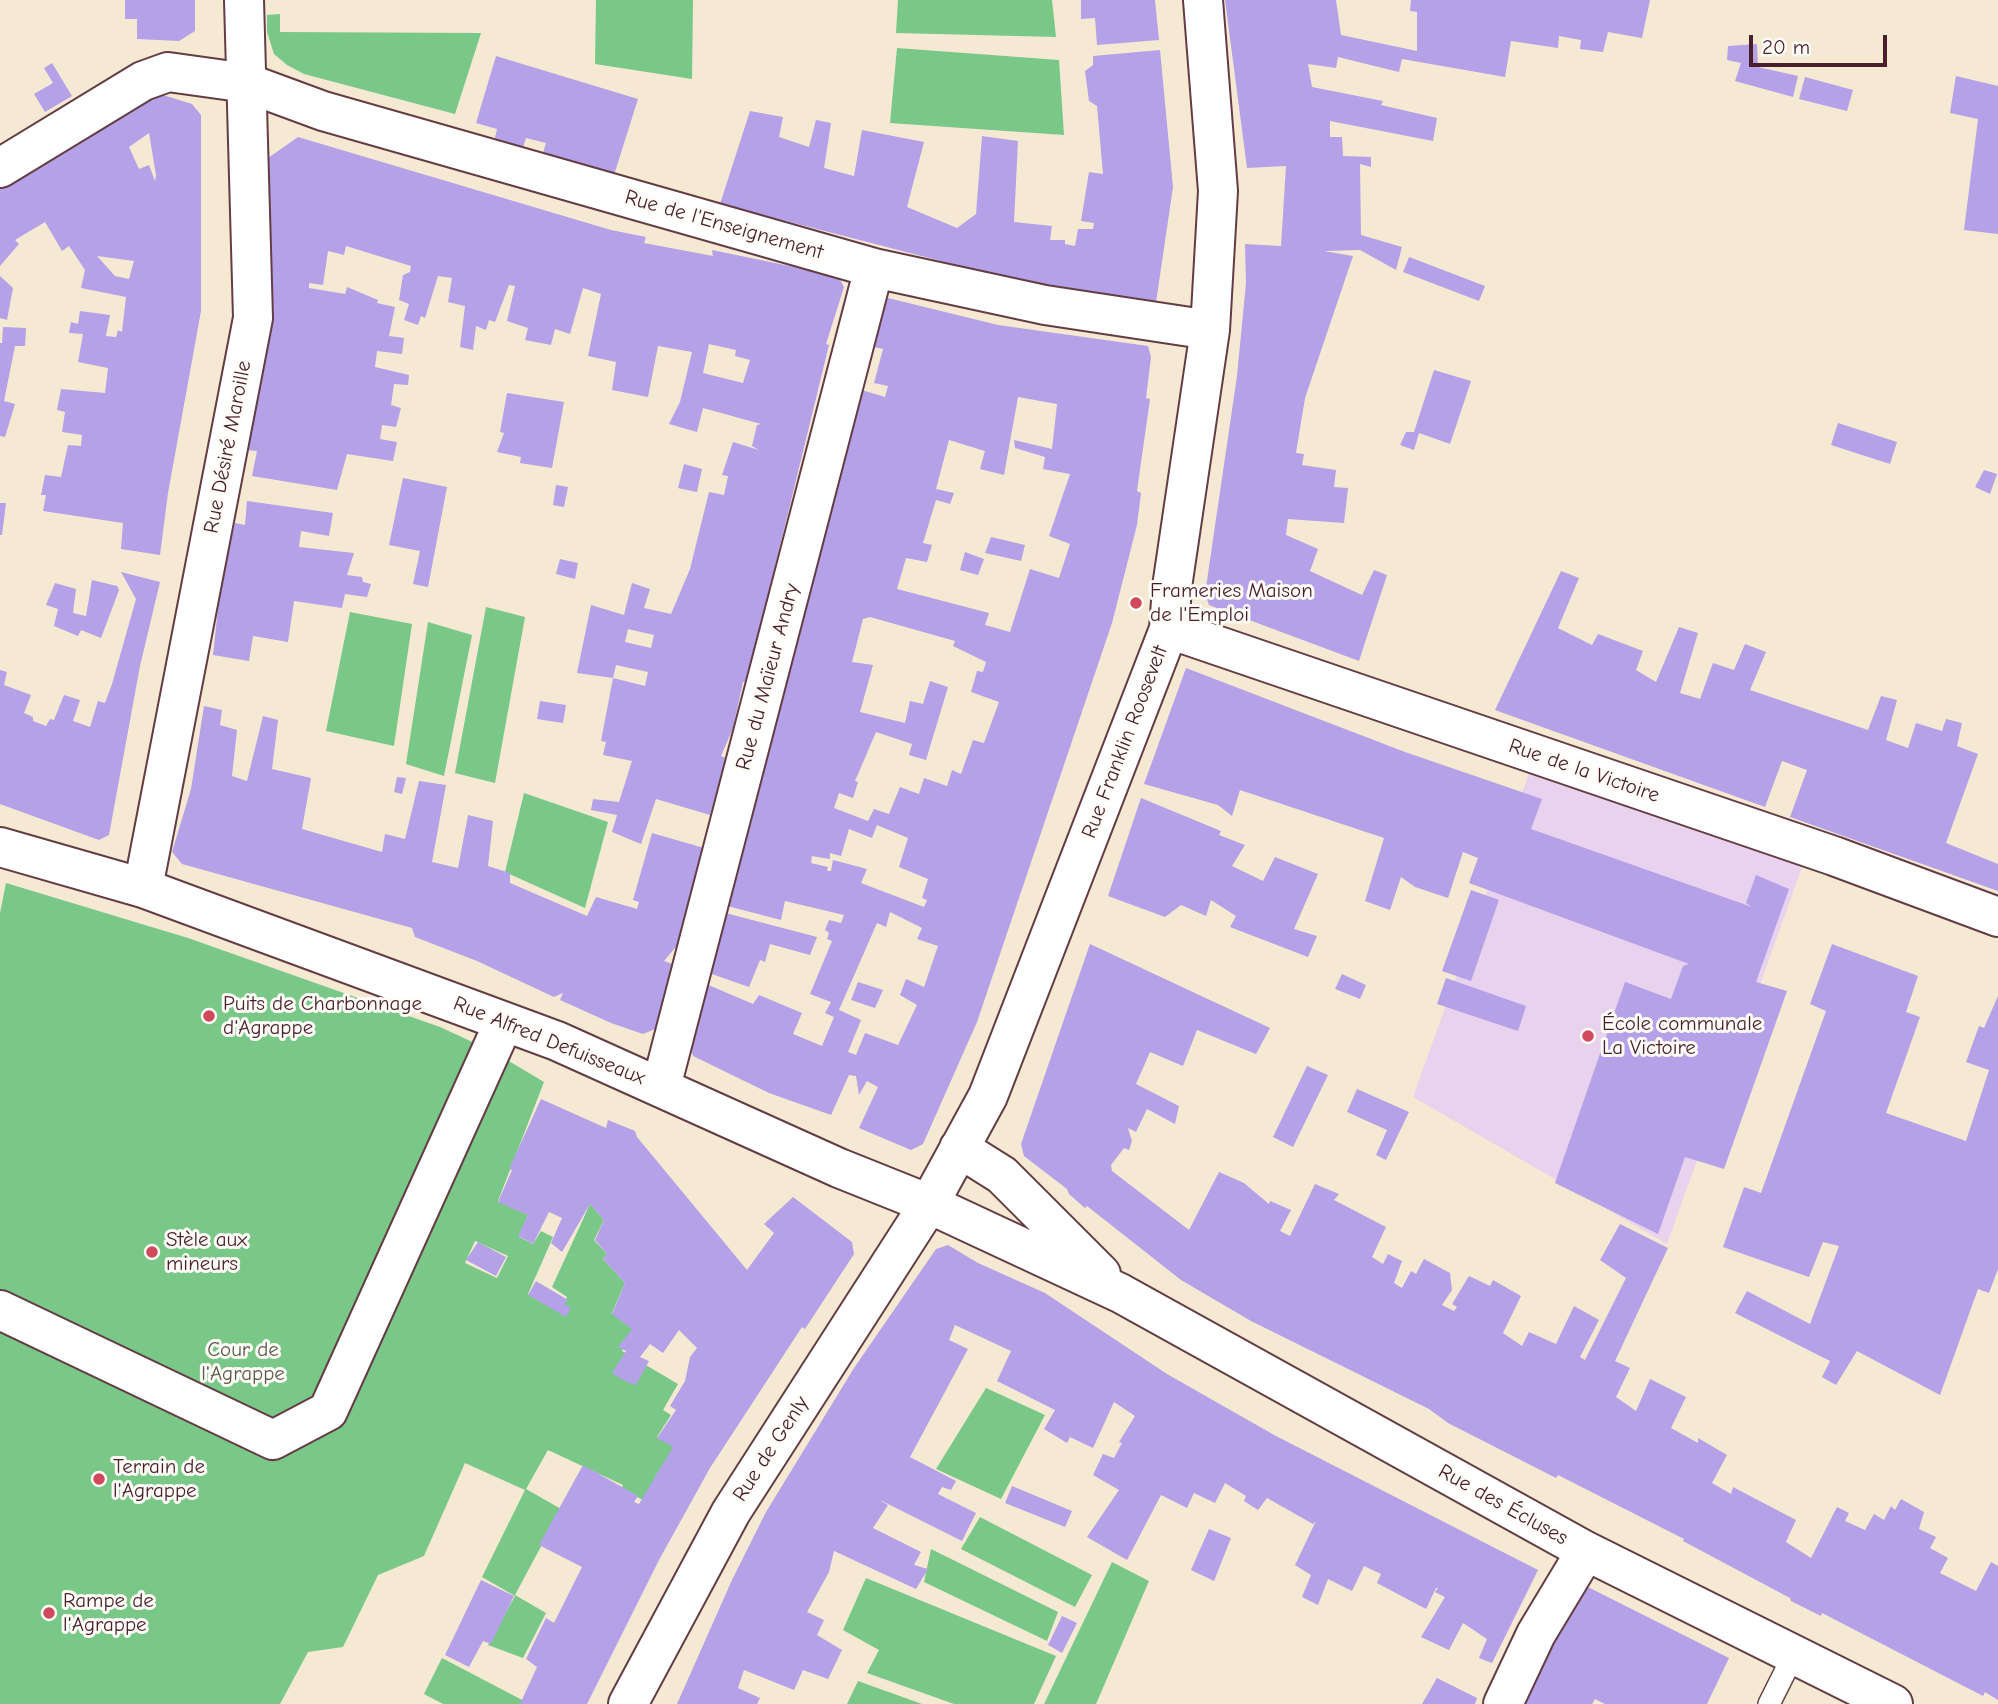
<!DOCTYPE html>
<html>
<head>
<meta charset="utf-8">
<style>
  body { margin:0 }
  #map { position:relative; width:1998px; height:1704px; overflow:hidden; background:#f5e9d3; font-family:"Comic Neue",sans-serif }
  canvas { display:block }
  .scale { position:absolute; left:1749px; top:35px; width:138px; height:32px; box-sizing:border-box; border:4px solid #4a1f2b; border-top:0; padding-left:9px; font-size:21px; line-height:24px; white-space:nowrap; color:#4a1f2b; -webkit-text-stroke:5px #fdfcf7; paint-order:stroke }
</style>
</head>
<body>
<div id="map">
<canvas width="1998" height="1704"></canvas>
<div class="scale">20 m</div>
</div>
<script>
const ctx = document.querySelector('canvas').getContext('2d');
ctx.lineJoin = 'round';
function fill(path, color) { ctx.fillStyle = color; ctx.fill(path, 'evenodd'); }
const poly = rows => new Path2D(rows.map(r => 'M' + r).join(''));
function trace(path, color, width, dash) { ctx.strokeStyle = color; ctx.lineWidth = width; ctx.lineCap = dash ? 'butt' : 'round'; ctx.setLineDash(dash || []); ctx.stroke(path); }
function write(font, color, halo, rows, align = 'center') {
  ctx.font = font + ' "Comic Neue",sans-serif'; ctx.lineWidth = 6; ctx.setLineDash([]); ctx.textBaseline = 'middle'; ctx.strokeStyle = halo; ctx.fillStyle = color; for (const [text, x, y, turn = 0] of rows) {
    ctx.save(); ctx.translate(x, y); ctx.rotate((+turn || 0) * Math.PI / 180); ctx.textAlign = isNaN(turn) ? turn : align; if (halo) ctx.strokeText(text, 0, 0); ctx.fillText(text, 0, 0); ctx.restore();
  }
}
const built = poly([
  [1536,754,1809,848,1667,1244,1413,1097]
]);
const green = poly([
  [596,0,693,0,692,79,595,64],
  [898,0,1052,0,1056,37,896,33],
  [280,14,280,32,481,33,455,114,304,74,287,65,274,54,267,32,267,15],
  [897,48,1059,60,1064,135,890,123],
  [486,607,525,617,495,783,455,773],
  [350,612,412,624,394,746,326,731],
  [428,622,472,635,444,776,406,764],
  [524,793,608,822,585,908,505,872],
  [6,883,188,938,440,1027,492,1051,544,1082,498,1201,528,1215,519,1237,533,1244,541,1231,553,1237,528,1294,560,1311,567,1297,552,1287,590,1204,604,1220,594,1240,607,1254,603,1259,625,1283,612,1313,633,1329,622,1351,678,1384,663,1410,671,1415,657,1437,674,1446,645,1501,621,1489,623,1485,548,1450,526,1489,561,1509,515,1595,546,1613,523,1658,488,1645,515,1596,482,1577,525,1490,465,1463,424,1556,378,1575,343,1647,308,1652,280,1704,0,1704,0,913],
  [475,1241,508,1256,497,1278,465,1263],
  [986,1388,1045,1415,1001,1499,936,1469],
  [980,1517,1092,1575,1075,1607,961,1549],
  [931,1549,1058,1612,1047,1641,924,1582],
  [1112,1562,1149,1581,1096,1704,1044,1704],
  [866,1578,1056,1656,1034,1704,954,1704,867,1673,879,1650,843,1630],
  [442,1658,524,1701,522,1704,443,1704,424,1694],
  [858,1681,922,1704,847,1704]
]);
const building = poly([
  [125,0,195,0,195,31,179,41,137,39,137,19,125,19],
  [1081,0,1155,0,1159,40,1097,45,1095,18,1081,19],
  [1225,0,1336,0,1341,35,1417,51,1417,12,1410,11,1411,0,1650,0,1642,38,1608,32,1603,52,1580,49,1581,40,1559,36,1558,48,1511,41,1505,77,1402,59,1399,72,1338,57,1336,68,1308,64,1312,87,1383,101,1381,105,1437,118,1433,141,1330,121,1330,137,1342,137,1343,156,1371,157,1371,167,1360,164,1361,235,1402,247,1396,270,1360,250,1324,251,1353,256,1305,398,1296,453,1304,454,1302,465,1336,470,1334,487,1348,488,1344,523,1288,519,1286,535,1318,549,1310,571,1362,595,1374,570,1387,575,1359,661,1209,605,1205,594,1237,376,1246,283,1245,244,1281,246,1286,166,1247,168],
  [1757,44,1758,67,1798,76,1793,97,1735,81,1741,63,1727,60,1728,46],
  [1160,50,1173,187,1154,316,720,204,750,111,783,117,779,137,809,147,816,120,831,123,824,168,854,176,862,130,924,142,907,207,957,228,976,214,982,136,1018,141,1014,222,1052,226,1050,240,1065,240,1065,244,1075,246,1078,229,1093,229,1094,223,1081,221,1089,172,1103,174,1097,106,1089,101,1085,71,1093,65,1093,56],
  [496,56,638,99,614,175,543,153,546,143,526,138,523,147,495,138,497,129,476,123],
  [52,63,72,96,45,112,34,94,53,83,44,68],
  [1956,76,1998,86,1998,234,1964,230,1978,119,1950,113],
  [1805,77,1853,90,1847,111,1799,99],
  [150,91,192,104,201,115,201,311,168,493,160,555,121,549,123,523,43,511,46,495,41,495,45,475,61,477,68,445,81,446,82,435,62,432,65,412,57,410,61,389,105,393,108,368,78,362,83,334,69,333,71,322,78,324,80,311,110,315,106,336,116,337,118,330,122,332,126,297,81,288,85,270,69,246,62,251,45,222,15,240,19,244,0,266,0,186],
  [149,133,156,175,155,181,149,165,139,169,129,147],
  [97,256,134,261,129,279,115,276],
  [298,137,611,230,646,237,644,243,713,256,712,250,838,276,844,287,826,344,829,345,747,681,743,682,733,728,721,756,726,758,710,815,656,799,641,844,612,832,617,815,591,810,593,799,619,802,632,761,603,755,606,742,601,741,613,678,645,686,648,672,616,665,613,678,577,673,591,605,624,615,632,583,650,589,644,608,671,614,690,569,709,492,724,495,728,476,722,475,733,442,759,450,752,446,757,425,761,424,703,408,697,432,669,424,680,402,692,352,658,346,648,397,612,390,616,362,588,356,601,294,583,288,570,334,555,329,551,345,525,340,528,328,507,321,515,286,509,285,495,322,489,320,486,330,476,326,473,350,460,347,465,306,448,302,452,278,438,276,425,318,421,316,418,325,404,320,409,304,399,300,403,275,410,272,411,266,346,246,344,255,328,251,323,285,309,283,309,288,345,294,347,287,378,300,377,303,395,307,389,336,404,338,402,354,377,351,375,367,409,375,408,385,394,384,391,405,401,408,396,427,382,425,380,439,397,442,393,461,347,454,337,490,252,476,257,451,246,450,268,158],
  [709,344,736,350,735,356,750,360,743,383,703,373],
  [628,629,654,635,651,648,625,642],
  [1409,257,1485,286,1479,301,1403,272],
  [0,276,13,288,7,320,0,318],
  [888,298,998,325,1148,346,1151,357,1146,398,1150,399,1137,491,1141,493,1137,525,1112,623,977,1022,923,1144,911,1150,859,1128,878,1087,867,1081,859,1095,856,1076,849,1075,831,1115,769,1093,693,1056,689,1044,706,984,753,1004,759,995,802,1013,793,1034,822,1046,834,1017,825,1013,831,1002,810,994,832,941,827,939,829,933,825,930,829,920,841,923,844,915,785,901,781,920,716,903,855,388,885,397,888,386,874,383,883,349,870,346,879,302],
  [1018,397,1057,404,1052,449,1014,440,1015,448,1045,457,1043,469,1070,474,1049,536,1070,544,1059,578,1030,569,1010,632,985,625,989,613,897,589,906,558,927,562,932,545,923,543,936,500,950,504,954,493,936,489,949,440,985,451,980,469,1004,475],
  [870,617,955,641,953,646,986,662,983,672,977,671,971,692,999,702,984,743,973,740,961,774,952,770,947,786,924,778,919,794,900,787,889,814,874,809,868,821,834,808,839,793,853,798,858,782,855,781,876,732,912,744,909,755,926,760,948,687,930,681,923,704,910,701,905,723,860,712,873,665,852,662,863,619],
  [877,825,908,838,899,867,928,879,922,898,927,900,924,907,861,883,867,869,833,860,831,871,827,871,828,867,811,863,812,856,830,859,830,853,841,856,849,829,872,838],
  [890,912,922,928,917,939,938,946,924,987,906,979,900,995,917,1005,898,1045,865,1033,856,1055,848,1052,861,1020,839,1010,877,923,886,927],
  [3,327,26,328,25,346,15,346,4,401,15,404,5,437,0,436,0,343,2,343],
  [1434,370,1471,381,1450,444,1419,433,1414,450,1400,445,1406,432,1414,432],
  [507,393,564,402,552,468,520,463,521,457,497,452,504,433,500,432],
  [1838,423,1897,442,1890,464,1831,445],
  [684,464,702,469,697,492,678,488],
  [1984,470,1997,474,1990,494,1975,487],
  [403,478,447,487,428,587,413,584,420,551,389,545],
  [556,485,568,487,564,507,553,505],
  [247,501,333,513,329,536,301,531,299,547,354,553,347,575,362,577,363,582,371,584,367,597,345,594,342,608,294,601,288,642,253,636,249,661,213,655,220,590,223,590,218,588,235,523,245,525],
  [0,503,6,503,2,535,0,535],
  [991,537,1025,545,1021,561,985,553],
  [965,552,984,559,978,575,960,570],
  [560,559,578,563,575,579,556,574],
  [1561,571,1579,578,1558,628,1592,645,1598,634,1643,651,1636,670,1656,682,1679,627,1698,633,1680,693,1700,699,1713,663,1734,670,1745,644,1766,652,1750,690,1868,730,1881,696,1897,700,1886,740,1908,748,1916,723,1942,731,1946,719,1962,723,1957,746,1978,754,1946,843,1998,864,1998,891,1790,817,1807,770,1782,761,1765,807,1495,710],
  [121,572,160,582,140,666,109,835,99,840,0,804,0,670,7,672,4,685,31,695,24,713,33,717,33,721,46,726,50,719,54,720,64,695,80,700,73,721,90,727,98,701,105,703,112,684,136,599],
  [92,580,117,586,119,590,101,638,81,630,78,636,54,626,58,609,46,605,55,583,76,589,73,613,86,616],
  [1186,668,1405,752,1542,799,1531,829,1752,907,1746,903,1756,875,1789,889,1756,982,1787,991,1724,1169,1685,1157,1658,1234,1555,1183,1625,982,1671,999,1683,966,1689,964,1469,883,1478,858,1463,852,1448,898,1415,887,1401,877,1390,910,1365,901,1384,838,1240,790,1232,816,1218,805,1144,784],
  [540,701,566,705,563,723,537,719],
  [204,706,222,710,220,725,237,730,232,776,247,781,263,716,278,720,272,769,311,778,302,829,382,852,385,834,405,839,419,781,446,785,432,862,458,868,468,815,493,821,488,866,510,873,510,883,587,916,596,897,637,909,639,902,633,900,652,833,704,848,681,941,664,961,672,964,655,1029,643,1034,611,1023,560,1000,563,993,554,997,477,961,415,937,412,928,182,864,172,852,191,789],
  [397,777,406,778,402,794,394,792],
  [1141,798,1221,831,1219,835,1245,845,1232,866,1263,881,1275,857,1318,874,1294,929,1317,936,1308,957,1230,927,1236,916,1211,900,1206,916,1181,905,1165,917,1108,896],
  [1471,890,1499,900,1471,981,1442,971],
  [714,910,817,937,810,955,770,944,765,962,760,960,749,987,709,973],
  [1090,944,1270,1028,1256,1054,1197,1030,1183,1066,1150,1052,1136,1084,1179,1106,1175,1124,1147,1109,1136,1132,1128,1128,1132,1141,1129,1150,1124,1148,1111,1165,1112,1171,1189,1230,1219,1172,1244,1183,1269,1204,1270,1201,1291,1210,1280,1231,1290,1236,1315,1184,1339,1194,1334,1200,1386,1227,1372,1257,1383,1264,1388,1254,1402,1261,1394,1283,1402,1288,1411,1271,1416,1274,1424,1259,1450,1273,1452,1290,1442,1305,1454,1311,1457,1307,1452,1304,1469,1276,1490,1286,1493,1280,1521,1296,1503,1333,1522,1346,1529,1332,1556,1344,1574,1306,1599,1320,1580,1357,1585,1360,1626,1278,1600,1260,1620,1224,1668,1248,1615,1361,1630,1368,1616,1397,1636,1411,1650,1379,1686,1397,1671,1428,1698,1443,1698,1438,1727,1455,1712,1483,1731,1494,1733,1487,1796,1520,1786,1542,1811,1558,1837,1507,1849,1513,1845,1521,1865,1530,1874,1514,1884,1520,1891,1506,1895,1510,1901,1499,1924,1512,1919,1529,1936,1537,1930,1548,1948,1558,1940,1573,1976,1591,1991,1562,1998,1566,1998,1700,1985,1692,1983,1696,1822,1613,1821,1616,1791,1601,1790,1598,1683,1541,1684,1539,1558,1475,1556,1478,1448,1423,1429,1409,1251,1321,1181,1280,1087,1206,1085,1208,1069,1194,1067,1189,1024,1156,1021,1144],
  [1832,944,1918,976,1906,1012,1920,1017,1886,1113,1966,1141,1989,1070,1966,1062,1979,1026,1984,1028,1998,996,1998,1269,1989,1293,1978,1289,1940,1395,1857,1351,1836,1385,1822,1377,1830,1361,1735,1313,1747,1291,1810,1324,1839,1246,1823,1242,1809,1277,1723,1247,1744,1187,1761,1193,1826,1011,1810,1004],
  [1342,974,1366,985,1360,999,1335,989],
  [1446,978,1526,1006,1518,1031,1437,1004],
  [858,982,883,990,875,1008,851,1000],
  [1307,1066,1328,1075,1293,1147,1273,1137],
  [1357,1089,1409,1112,1386,1160,1376,1155,1387,1130,1347,1112],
  [541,1099,606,1128,608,1120,635,1131,637,1137,747,1270,774,1233,764,1224,793,1197,852,1242,854,1254,805,1329,802,1327,710,1468,659,1560,587,1704,520,1704,537,1667,526,1659,546,1618,554,1623,582,1567,539,1545,583,1465,638,1496,634,1502,639,1504,673,1447,657,1438,676,1410,670,1406,685,1381,690,1357,697,1348,679,1330,663,1353,650,1344,640,1357,649,1361,636,1385,625,1381,612,1373,626,1351,618,1347,632,1329,612,1314,625,1283,603,1259,607,1254,595,1240,604,1220,590,1204,562,1252,551,1243,562,1218,549,1212,533,1244,518,1236,528,1215,498,1202,512,1170,509,1169],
  [478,1242,506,1257,496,1276,466,1260],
  [948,1245,978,1263,1045,1293,1167,1374,1276,1436,1538,1570,1492,1663,1479,1658,1487,1639,1463,1623,1449,1650,1421,1637,1445,1597,1435,1592,1438,1588,1436,1588,1426,1609,1377,1583,1381,1574,1364,1566,1352,1591,1328,1579,1318,1605,1302,1597,1311,1575,1295,1565,1316,1521,1313,1524,1267,1498,1258,1510,1244,1501,1246,1496,1225,1483,1215,1503,1194,1493,1187,1508,1161,1495,1127,1560,1087,1537,1119,1490,1093,1475,1103,1454,1114,1458,1122,1443,1119,1442,1135,1416,1114,1402,1093,1448,1070,1437,1067,1443,1044,1429,1055,1410,997,1381,1011,1351,955,1325,949,1340,968,1349,910,1457,956,1481,951,1490,942,1487,938,1494,976,1513,962,1541,878,1499,888,1505,873,1528,921,1552,914,1565,928,1569,916,1589,834,1551,829,1572,807,1612,824,1620,817,1635,842,1650,828,1679,803,1670,794,1690,744,1670,738,1688,760,1698,757,1704,677,1704,732,1580,766,1512,854,1368,936,1249],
  [536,1281,568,1300,564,1304,571,1308,566,1317,528,1295],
  [1012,1486,1072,1511,1065,1527,1005,1503],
  [1209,1529,1231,1538,1214,1581,1191,1570],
  [481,1580,514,1596,491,1644,483,1641,469,1667,445,1655],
  [1574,1580,1729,1658,1707,1704,1605,1704,1595,1699,1592,1704,1516,1704],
  [1062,1616,1077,1623,1062,1653,1048,1645],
  [1437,1678,1477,1698,1475,1704,1422,1704]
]);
const lane = poly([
  [1769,1704,1794,1654]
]);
const street = poly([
  [0,168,143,81,168,72,247,83,323,111,874,268,1045,305,1210,330],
  [1169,629,1834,856,1998,917],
  [0,847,143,888,557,1041,839,1168,929,1204,1120,1293,1586,1551,1893,1704],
  [143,888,253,318,244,0],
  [661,1087,874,268],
  [959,1148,1002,1175,1101,1274],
  [0,1310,273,1440,328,1411,504,1022],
  [628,1704,731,1512,929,1204,988,1096,1169,629,1172,587,1210,330,1218,191,1203,0],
  [1503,1704,1536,1634,1586,1551]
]);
const markers = [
  [1136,603,7,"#d1495b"],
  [209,1016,7,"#d1495b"],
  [1588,1036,7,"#d1495b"],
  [152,1252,7,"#d1495b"],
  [99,1479,7,"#d1495b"],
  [49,1613,7,"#d1495b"]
];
const streetNames = [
  ["Rue de l'Enseignement",724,225,16],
  ["Rue Désiré Maroille",228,447,-79],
  ["Rue du Maïeur Andry",768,677,-75],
  ["Rue Franklin Roosevelt",1125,742,-69],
  ["Rue de la Victoire",1584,771,19],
  ["Rue Alfred Defuisseaux",549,1041,22],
  ["Rue de Genly",771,1449,-57],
  ["Rue des Écluses",1503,1505,29]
];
const poiNames = [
  ["Frameries Maison",1150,591],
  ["de l'Emploi",1150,615],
  ["Puits de Charbonnage",223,1004],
  ["d'Agrappe",223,1028],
  ["École communale",1602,1024],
  ["La Victoire",1602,1048],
  ["Stèle aux",166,1240],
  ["mineurs",166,1264],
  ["Terrain de",113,1467],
  ["l'Agrappe",113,1491],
  ["Rampe de",63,1601],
  ["l'Agrappe",63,1625]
];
const parkNames = [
  ["Cour de",243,1350],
  ["l'Agrappe",243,1374]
];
fill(built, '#e9d2ed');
fill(green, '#79c888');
fill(building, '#b4a1e7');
trace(lane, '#643d44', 24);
trace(street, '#643d44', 42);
trace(lane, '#fff', 21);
trace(street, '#fff', 38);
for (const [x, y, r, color] of markers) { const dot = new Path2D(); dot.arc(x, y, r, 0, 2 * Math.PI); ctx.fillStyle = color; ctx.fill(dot); trace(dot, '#fdfcf7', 2.5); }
write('21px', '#4a1f2b', '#fdfcf7', streetNames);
write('21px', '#4a1f2b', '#fdfcf7', poiNames, 'left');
write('21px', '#5a5a4c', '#fdfcf7', parkNames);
</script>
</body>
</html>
